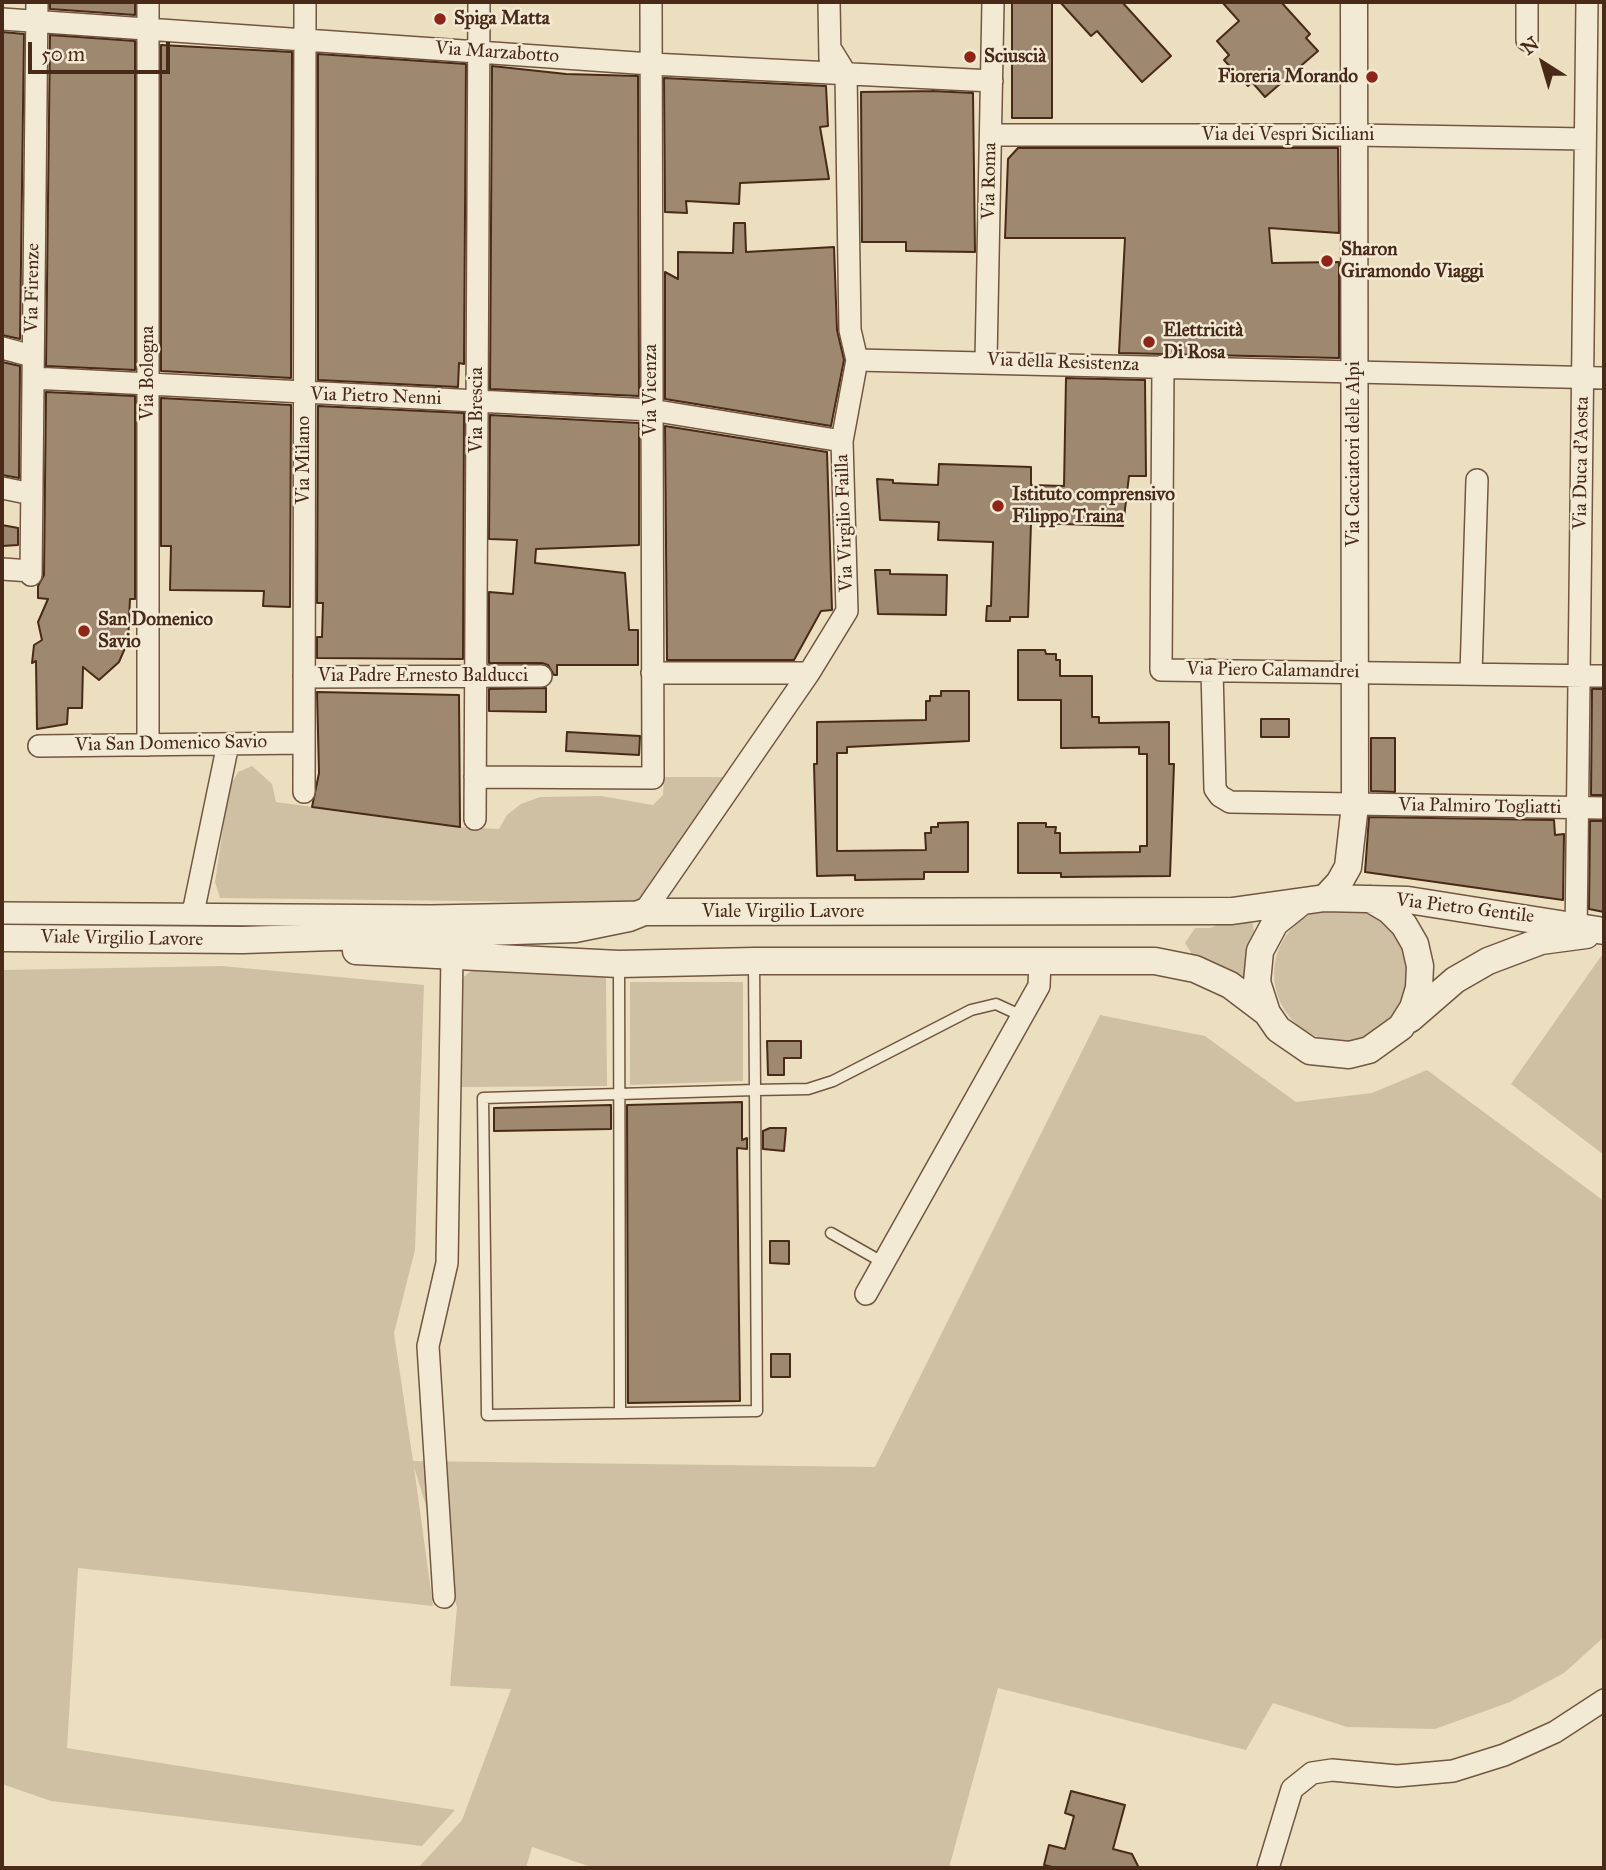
<!DOCTYPE html>
<html>
<head>
<meta charset="utf-8">
<style>
  body { margin:0 }
  #map { position:relative; width:1606px; height:1870px; overflow:hidden; background:#ecdfc0; font-family:"IM FELL Great Primer",serif }
  canvas { display:block }
  .frame { position:absolute; inset:0; border:4px solid #492917; pointer-events:none }
  .north { position:absolute; left:1508px; top:28px; width:70px; height:70px; -webkit-text-stroke:5px #f3ead6; paint-order:stroke; rotate:323deg; font-size:19px; font-weight:700; line-height:28px; text-align:center; color:#492917 }
  .north::after { content:''; display:block; margin:auto; width:24px; height:32px; background:#492917; clip-path:polygon(50% 0,100% 100%,50% 72%,0 100%) }
  .scale { position:absolute; left:28px; top:42px; width:142px; height:32px; box-sizing:border-box; border:4px solid #492917; border-top:0; padding-left:9px; font-size:21px; line-height:24px; white-space:nowrap; color:#492917; -webkit-text-stroke:5px #f3ead6; paint-order:stroke }
</style>
</head>
<body>
<div id="map">
<canvas width="1606" height="1870"></canvas>
<div class="frame"></div>
<div class="north">N</div>
<div class="scale">50 m</div>
</div>
<script>
const ctx = document.querySelector('canvas').getContext('2d');
ctx.lineJoin = 'round';
function fill(path, color) { ctx.fillStyle = color; ctx.fill(path, 'evenodd'); }
const poly = rows => new Path2D(rows.map(r => 'M' + r).join(''));
function trace(path, color, width, dash) { ctx.strokeStyle = color; ctx.lineWidth = width; ctx.lineCap = dash ? 'butt' : 'round'; ctx.setLineDash(dash || []); ctx.stroke(path); }
function write(font, color, halo, rows, align = 'center') {
  ctx.font = font + ' "IM FELL Great Primer",serif'; ctx.lineWidth = 5; ctx.setLineDash([]); ctx.textBaseline = 'middle'; ctx.strokeStyle = halo; ctx.fillStyle = color; for (const [text, x, y, turn = 0] of rows) {
    ctx.save(); ctx.translate(x, y); ctx.rotate((+turn || 0) * Math.PI / 180); ctx.textAlign = isNaN(turn) ? turn : align; if (halo) ctx.strokeText(text, 0, 0); ctx.fillText(text, 0, 0); ctx.restore();
  }
}
const green = poly([
  [252,766,272,784,276,802,460,827,499,829,507,815,521,804,540,797,601,796,653,805,663,795,664,777,725,777,640,899,626,903,220,898,215,882,229,788,238,772],
  '1274 974a67 67 0 1 1 134 0a67 67 0 1 1-134 0Z',
  [1251,917,1255,935,1246,976,1242,979,1195,959,1185,943,1195,928,1210,928,1231,920],
  [1604,952,1604,1155,1511,1084],
  [222,966,424,985,415,1250,394,1333,413,1461,875,1467,1100,1015,1205,1036,1296,1102,1372,1093,1427,1070,1604,1201,1604,1637,1564,1673,1510,1702,1435,1729,1347,1727,1273,1703,1246,1750,998,1688,949,1868,594,1868,532,1847,526,1868,418,1868,462,1820,511,1689,450,1686,457,1607,414,1467,433,1606,78,1568,67,1748,455,1810,422,1846,51,1801,2,1784,2,970],
  [472,970,606,976,607,1086,461,1087,460,980],
  [630,982,743,982,743,1081,630,1085]
]);
const building = poly([
  [50,2,135,2,135,15,50,9,50,2],
  [1012,2,1052,2,1052,118,1012,118,1012,2],
  [1060,2,1122,2,1171,56,1142,82,1097,31,1091,36,1060,2],
  [1222,2,1281,2,1310,34,1306,38,1318,51,1265,97,1252,82,1248,86,1224,60,1229,55,1217,41,1239,21,1222,2],
  [2,32,24,34,20,339,2,335,2,32],
  [50,35,135,41,135,370,46,366,50,35],
  [161,45,292,52,291,378,161,371,161,45],
  [318,54,466,64,464,364,459,363,458,387,318,380,318,54],
  [492,66,566,74,638,76,639,396,490,389,492,66],
  [664,78,826,86,828,126,820,127,829,179,740,183,739,204,686,201,687,213,665,212,664,78],
  [932,91,973,93,975,252,906,251,906,242,862,242,861,92,932,91],
  [1018,148,1338,148,1339,233,1269,228,1272,263,1339,262,1339,358,1119,353,1125,238,1005,238,1008,159,1018,148],
  [734,223,745,223,746,252,834,247,837,330,844,360,831,426,665,399,665,272,678,279,678,252,733,253,734,223],
  [2,362,20,366,19,478,2,475,2,362],
  [1066,378,1145,380,1146,476,1129,476,1123,526,1031,523,1028,617,1010,617,1010,621,986,621,987,606,991,606,993,542,938,540,939,522,880,520,877,479,893,480,893,483,938,485,939,464,1031,467,1031,485,1064,486,1066,378],
  [46,392,135,396,135,599,130,599,128,641,119,662,99,680,83,667,82,708,68,708,67,724,37,729,36,661,32,663,34,645,42,640,38,622,48,599,38,598,38,586,44,575,46,392],
  [161,398,291,405,290,607,263,606,264,591,170,590,171,546,161,546,161,398],
  [318,406,464,413,463,659,317,658,317,637,322,637,323,603,317,603,318,406],
  [490,415,639,423,639,545,536,549,535,563,625,573,629,630,638,630,638,665,557,665,557,675,554,675,548,665,542,663,489,663,489,592,513,594,517,540,489,539,490,415],
  [665,426,827,452,832,610,821,611,794,660,667,660,665,426],
  [2,525,18,528,18,545,2,546,2,525],
  [875,570,890,570,890,574,947,575,946,615,878,614,875,570],
  [1018,650,1045,650,1046,654,1056,654,1056,660,1060,660,1060,676,1092,676,1092,717,1099,717,1099,723,1169,722,1169,764,1174,764,1170,876,1061,877,1061,873,1018,873,1018,823,1046,823,1046,827,1056,827,1055,833,1060,833,1060,853,1140,852,1140,846,1147,846,1147,754,1139,754,1139,747,1061,748,1061,700,1018,700,1018,650],
  [546,688,546,712,489,711,489,689,546,688],
  [1592,689,1604,689,1604,795,1591,795,1592,689],
  [941,691,969,691,969,741,847,747,847,753,837,753,837,851,926,850,925,833,931,833,931,827,938,827,938,823,968,822,968,872,924,872,924,879,855,880,855,875,817,876,814,764,817,764,817,722,926,720,926,701,930,701,930,696,941,696,941,691],
  [317,692,459,695,460,827,312,807,319,773,317,692],
  [1261,719,1289,719,1289,737,1261,737,1261,719],
  [567,732,640,736,639,755,566,751,567,732],
  [1371,738,1395,738,1395,792,1371,791,1371,738],
  [1369,817,1554,820,1555,835,1564,834,1563,900,1365,872,1369,817],
  [1590,821,1604,821,1604,912,1589,909,1590,821],
  [767,1041,801,1041,801,1058,784,1058,784,1075,768,1075,767,1041],
  [742,1102,742,1140,747,1138,747,1149,737,1148,740,1401,628,1403,627,1105,742,1102],
  [611,1105,611,1129,494,1131,494,1108,611,1105],
  [770,1128,786,1128,784,1151,763,1149,763,1131,770,1128],
  [770,1241,789,1241,789,1264,770,1263,770,1241],
  [771,1354,790,1354,790,1377,771,1377,771,1354],
  [1071,1791,1125,1805,1113,1849,1132,1854,1139,1868,1056,1868,1044,1865,1049,1845,1065,1849,1074,1816,1065,1813,1071,1791]
]);
const service = poly([
  [754,961,755,1090,757,1411,487,1415,483,1098,755,1090,808,1089,833,1081,971,1010,996,1004,1022,1016],
  [619,964,620,1413],
  [831,1233,884,1263]
]);
const minor = poly([
  [148,2,148,745],
  [829,2,830,59],
  [2,19,651,64,992,81],
  [1527,40,1527,2],
  [991,135,1355,135,1585,139],
  [2,348,32,356],
  [857,360,1604,378],
  [986,361,993,2],
  [1163,366,1161,670,1604,676],
  [33,378,651,410,842,441],
  [2,488,32,494],
  [2,569,31,571],
  [31,575,37,2],
  [1212,670,1215,789,1220,796,1230,802,1604,808],
  [652,673,809,673],
  [1471,674,1477,480],
  [304,677,541,676],
  [39,746,304,743],
  [475,777,653,778,651,2],
  [304,792,305,2],
  [475,819,479,2],
  [2,913,431,916,644,912,809,673,847,611,842,441,857,360,850,330,846,74,830,48],
  [193,913,228,744],
  [1576,935,1587,2],
  [866,1294,1039,986,1040,961],
  [444,1597,428,1346,447,1263,452,956],
  [1268,1868,1292,1789,1312,1773,1332,1770,1397,1776,1453,1771,1504,1755,1555,1732,1604,1700]
]);
const tertiary = poly([
  [1325,898,1339,883,1348,867,1355,805,1354,2],
  [1300,903,1275,923,1260,951,1257,982,1267,1013,1278,1029,1310,1051,1349,1055,1369,1050,1401,1027,1413,1008,1419,988,1420,966,1415,944,1404,925,1389,910,1370,899],
  [2,938,243,940,575,929,629,918,644,912,1232,911,1325,898,1408,900,1604,931],
  [356,951,619,964,754,961,1155,961,1195,969,1230,985,1267,1013],
  [1410,1019,1455,980,1488,961,1541,941,1586,935]
]);
const markers = [
  [440,19,7,"#8f2418"],
  [970,57,7,"#8f2418"],
  [1372,77,7,"#8f2418"],
  [1327,261,7,"#8f2418"],
  [1149,342,7,"#8f2418"],
  [998,506,7,"#8f2418"],
  [84,631,7,"#8f2418"]
];
const poiNames = [
  ["Spiga Matta",454,19],
  ["Sciuscià",984,57],
  ["Fioreria Morando",1358,77,"right"],
  ["Sharon",1341,250],
  ["Giramondo Viaggi",1341,272],
  ["Elettricità",1163,331],
  ["Di Rosa",1163,353],
  ["Istituto comprensivo",1012,495],
  ["Filippo Traina",1012,517],
  ["San Domenico",98,620],
  ["Savio",98,642]
];
const streetNames = [
  ["Via Marzabotto",497,53,4],
  ["Via dei Vespri Siciliani",1288,135],
  ["Via Roma",990,181,-89],
  ["Via Firenze",33,288,-89],
  ["Via della Resistenza",1063,363,2],
  ["Via Bologna",148,373,-90],
  ["Via Vicenza",651,390,-90],
  ["Via Pietro Nenni",376,397,2],
  ["Via Brescia",477,410,-90],
  ["Via Cacciatori delle Alpi",1354,454,-90],
  ["Via Milano",304,460,-90],
  ["Via Duca d'Aosta",1582,463,-89],
  ["Via Virgilio Failla",845,523,-92],
  ["Via Piero Calamandrei",1273,671,1],
  ["Via Padre Ernesto Balducci",423,676],
  ["Via San Domenico Savio",171,744,-1],
  ["Via Palmiro Togliatti",1480,807,1],
  ["Via Pietro Gentile",1465,909,7],
  ["Viale Virgilio Lavore",783,912],
  ["Viale Virgilio Lavore",122,939,1]
];
fill(green, '#d0c0a3');
fill(building, '#9e886f');
trace(building, '#492917', 2);
trace(service, '#725641', 13);
trace(minor, '#725641', 24);
trace(tertiary, '#725641', 29);
trace(service, '#f3ead6', 10);
trace(minor, '#f3ead6', 21);
trace(tertiary, '#f3ead6', 26);
for (const [x, y, r, color] of markers) { const dot = new Path2D(); dot.arc(x, y, r, 0, 2 * Math.PI); ctx.fillStyle = color; ctx.fill(dot); trace(dot, '#f3ead6', 2.5); }
write('bold 19px', '#492917', '#f3ead6', poiNames, 'left');
write('19px', '#492917', '#f3ead6', streetNames);
</script>
</body>
</html>
